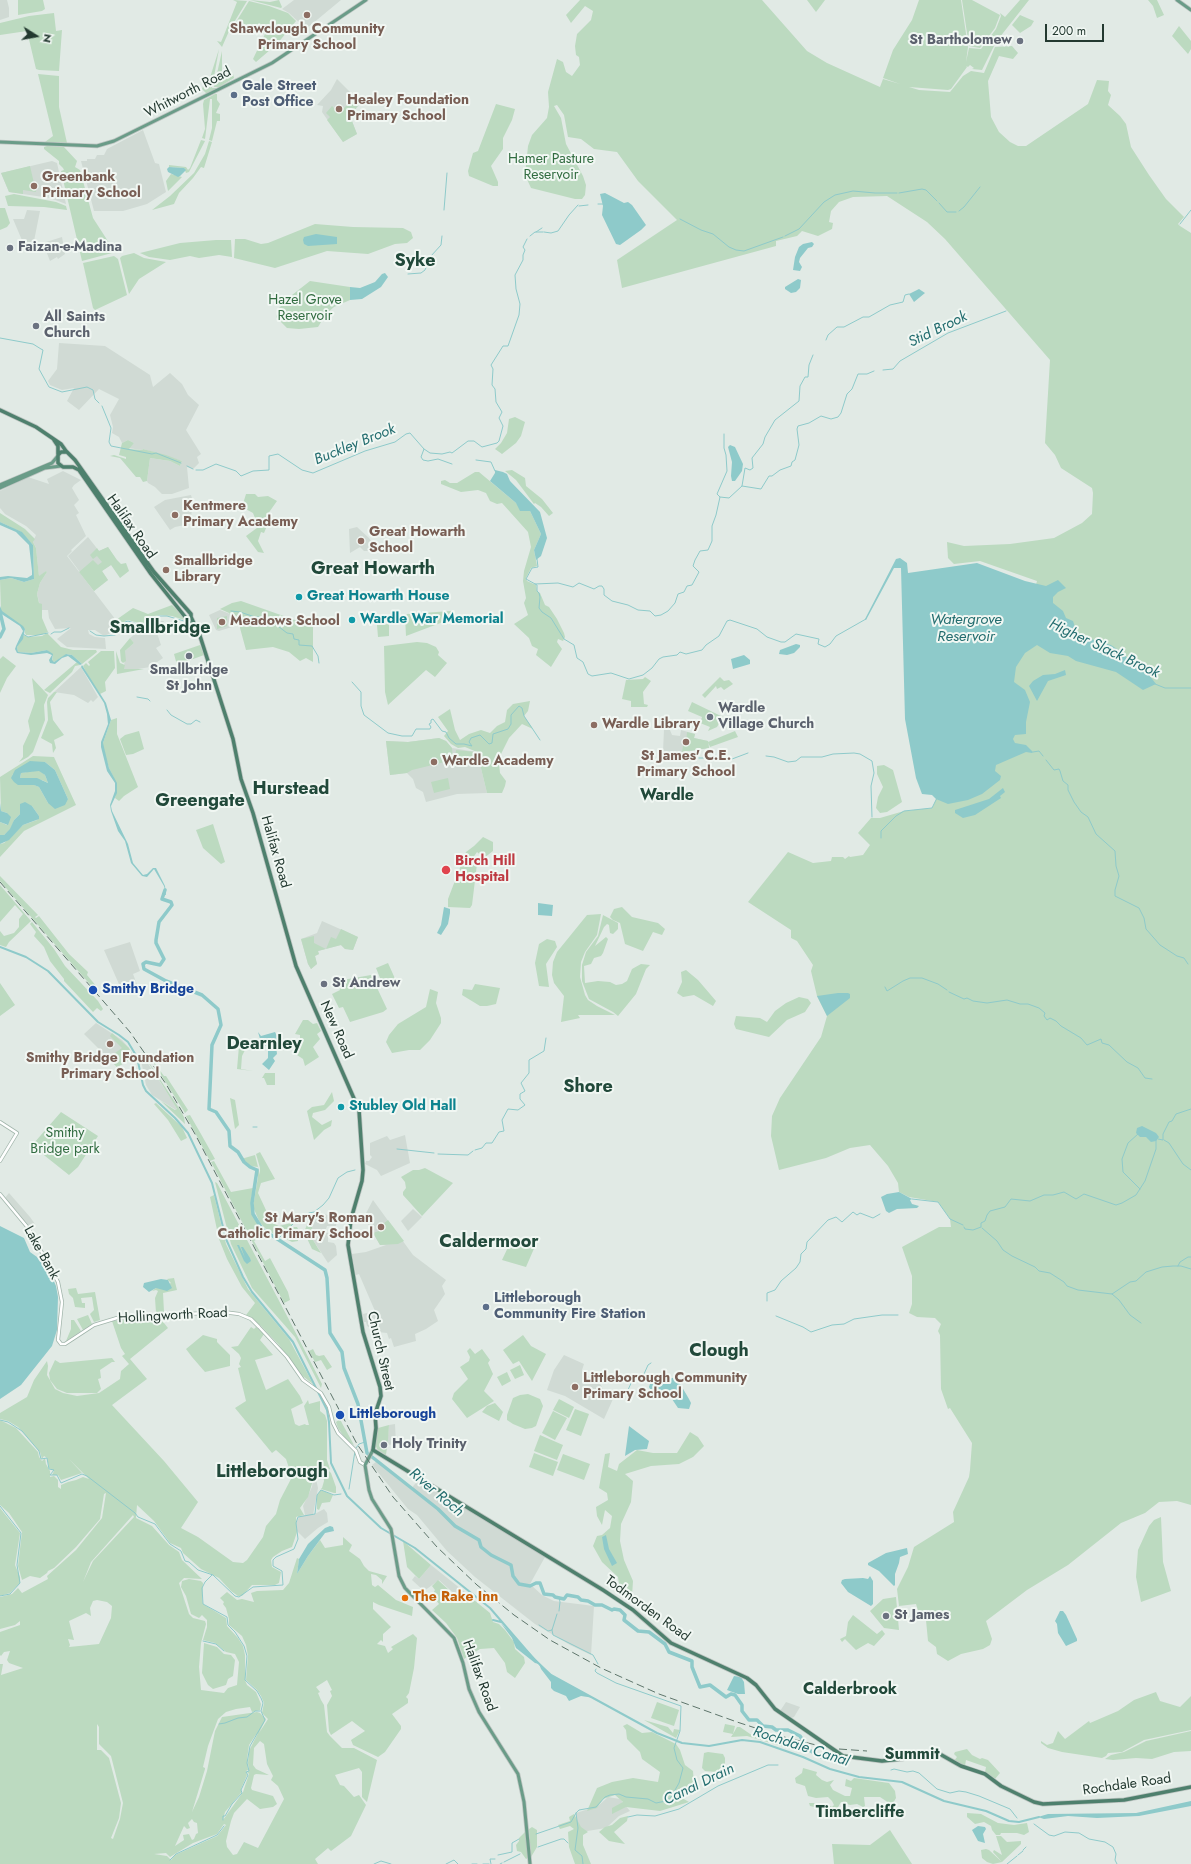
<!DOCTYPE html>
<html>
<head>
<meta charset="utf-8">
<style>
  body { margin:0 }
  #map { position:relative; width:1191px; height:1864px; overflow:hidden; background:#e1eae5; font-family:Jost,sans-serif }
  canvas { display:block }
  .north { position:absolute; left:16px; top:16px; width:40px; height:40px; -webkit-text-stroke:3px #f1f7f3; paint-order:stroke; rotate:101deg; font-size:11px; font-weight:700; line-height:16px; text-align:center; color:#233930 }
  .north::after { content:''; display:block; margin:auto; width:14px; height:18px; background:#233930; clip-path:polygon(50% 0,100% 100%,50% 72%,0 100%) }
  .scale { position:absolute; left:1045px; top:24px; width:59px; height:18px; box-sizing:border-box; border:2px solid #233930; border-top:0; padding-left:5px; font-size:12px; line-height:14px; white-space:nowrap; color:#233930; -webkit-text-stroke:3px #f1f7f3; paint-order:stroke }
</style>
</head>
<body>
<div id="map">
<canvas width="1191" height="1864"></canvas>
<div class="north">N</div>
<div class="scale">200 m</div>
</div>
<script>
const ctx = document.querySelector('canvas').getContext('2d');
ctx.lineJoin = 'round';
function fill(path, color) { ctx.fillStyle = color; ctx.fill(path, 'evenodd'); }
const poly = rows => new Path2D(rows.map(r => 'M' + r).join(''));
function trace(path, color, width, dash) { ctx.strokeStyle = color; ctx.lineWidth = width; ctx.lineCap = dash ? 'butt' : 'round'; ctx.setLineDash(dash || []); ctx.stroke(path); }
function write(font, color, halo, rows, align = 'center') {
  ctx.font = font + ' Jost,sans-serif'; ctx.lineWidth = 4; ctx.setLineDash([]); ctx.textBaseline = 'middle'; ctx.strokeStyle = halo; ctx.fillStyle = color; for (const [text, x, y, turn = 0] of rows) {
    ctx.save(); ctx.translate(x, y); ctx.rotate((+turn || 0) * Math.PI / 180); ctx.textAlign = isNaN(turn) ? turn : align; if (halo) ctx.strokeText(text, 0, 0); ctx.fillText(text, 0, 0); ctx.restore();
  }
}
const built = poly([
  [0,0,7,0,9,8,9,17,0,20],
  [294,0,341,0,306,29,289,13,282,9],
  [337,79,361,103,350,116,357,134,343,142,322,112,323,106,317,105,331,90],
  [143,130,155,163,159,164,166,192,147,204,123,211,94,211,81,161,87,161,87,159,95,159,97,155,104,155,107,149],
  [52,161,57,163,66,204,50,198,9,192,1,173],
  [27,210,40,211,34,241,24,245,13,219,24,219],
  [62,237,65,254,58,259,57,257,50,261,43,243],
  [59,343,105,346,150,375,153,387,170,373,182,384,188,395,199,405,186,430,201,454,197,457,199,463,193,469,187,467,189,488,172,494,162,494,155,487,148,483,147,481,150,458,170,461,180,466,182,461,143,449,142,450,128,448,134,443,128,440,122,443,119,437,112,433,113,427,110,415,119,399,99,389,79,410,67,401,74,388,62,390,50,385,48,381,57,369],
  [63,471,81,480,74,485,72,488,79,500,74,505,79,513,76,515,86,536,71,550,72,551,67,556,122,628,104,636,95,630,88,630,89,634,95,637,105,638,106,649,67,647,57,639,71,628,55,629,49,618,48,610,41,610,37,594,40,583,47,572,46,571,39,577,36,548,33,542,36,535,26,526,5,514,0,508,0,491,28,477,49,484,47,479],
  [191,495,193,502,190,524,175,527,170,530,154,507,165,500],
  [357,527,369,538,378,551,364,551,360,547,350,553,349,529],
  [88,537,99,551,108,547,117,561,102,571,108,580,94,591,68,556],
  [220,610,230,614,232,627,219,631,216,630,209,615],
  [157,621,164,621,162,626,156,630,161,645,156,648,163,658,150,667,132,670,124,669,125,651,134,643,130,638,140,630],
  [81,667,98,697,93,702,91,700,88,703,74,695,54,692],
  [664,729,670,730,672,735,680,736,681,730,695,734,694,738,708,741,709,748,666,755,663,752],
  [439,738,446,741,452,748,477,752,487,793,457,794,426,802,423,792,416,788,413,779,407,773,390,775,386,741,408,742],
  [322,921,358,937,353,950,345,949,341,945,318,951,319,954,315,956,317,964,311,969,308,964,301,939,317,933],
  [130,942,140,971,133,974,138,987,122,991,104,950],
  [96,1023,122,1040,129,1048,134,1058,117,1067,84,1034],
  [141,1053,166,1091,177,1109,176,1110,152,1095,146,1085,140,1055],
  [405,1135,410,1163,381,1176,377,1170,365,1164,366,1161,369,1161,372,1157,370,1155,370,1143,387,1136,390,1140],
  [9,1193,30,1217,35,1224,30,1228,5,1198],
  [373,1200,413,1255,446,1280,442,1286,445,1294,434,1310,438,1321,426,1329,415,1334,416,1341,394,1347,391,1338,389,1339,387,1333,378,1332,367,1326,366,1322,364,1322,363,1314,375,1311,359,1274,356,1275,352,1254,366,1252,386,1245,380,1245,364,1217],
  [413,1209,422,1217,408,1231,401,1221],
  [318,1212,337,1218,336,1226,327,1226,325,1232,328,1233,328,1242,334,1243,336,1246,337,1255,328,1263,313,1240,311,1214],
  [564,1355,584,1364,582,1370,584,1373,601,1385,607,1398,613,1399,604,1419,565,1396,547,1390,554,1370],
  [395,1424,396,1444,387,1445,389,1425],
  [377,1461,411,1489,418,1480,545,1557,530,1584,542,1595,554,1601,594,1606,591,1655,570,1645,535,1624,475,1577,447,1551,417,1515,408,1509,372,1465],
  [316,1479,318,1488,313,1515,324,1509,327,1513,328,1522,318,1528,305,1539,297,1531,296,1523,299,1517,305,1515,303,1506,312,1487,313,1480],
  [431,1565,466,1593,460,1599,439,1580,424,1591,412,1580,415,1576,419,1579],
  [786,1702,800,1707,794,1717,791,1718,780,1711],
  [608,1797,620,1799,630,1811,619,1816,606,1828,581,1832,578,1827,576,1813,598,1806]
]);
const green = poly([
  [18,0,43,0,45,9,42,11,18,15],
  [233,0,247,1,230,29,222,47,217,41,221,42,224,35,237,2],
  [250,0,270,2,279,0,282,7,281,8],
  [580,0,762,0,807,51,827,63,880,87,883,79,900,84,883,78,893,50,912,20,919,0,961,0,968,47,966,62,969,48,981,49,996,29,1001,16,1000,13,1005,17,1020,0,1029,0,996,42,982,70,972,69,974,68,970,65,968,67,966,66,967,67,951,89,948,90,909,87,919,90,950,92,963,76,971,71,984,73,995,47,1012,46,1018,53,1013,59,999,56,988,81,991,117,999,132,1010,142,1018,146,1026,146,1088,104,1097,80,1109,81,1108,91,1111,95,1108,105,1120,116,1126,124,1131,147,1149,175,1166,199,1184,217,1178,224,1180,226,1191,233,1191,1505,1177,1501,1159,1502,1145,1513,1121,1523,1068,1565,1027,1590,986,1621,992,1639,990,1645,983,1649,961,1654,948,1661,937,1654,936,1647,928,1641,926,1620,919,1614,916,1604,899,1606,897,1589,908,1567,914,1547,954,1522,953,1512,969,1477,970,1470,972,1443,950,1408,948,1409,941,1389,940,1335,938,1331,941,1324,935,1318,917,1317,909,1313,912,1304,912,1276,902,1247,939,1227,951,1227,950,1219,938,1202,909,1197,899,1192,898,1183,888,1166,870,1145,850,1148,826,1158,779,1170,771,1136,772,1116,780,1098,821,1037,827,1016,817,996,811,971,813,965,797,941,791,938,791,930,748,902,788,852,813,863,831,861,832,857,843,857,845,859,849,856,850,857,863,855,870,845,858,833,871,818,880,818,904,811,932,808,936,799,956,793,1019,646,1037,581,980,561,954,564,948,558,947,542,964,546,1010,544,1054,538,1082,523,1092,514,1093,493,1092,488,1061,468,1055,455,1045,443,1050,360,945,239,927,222,887,196,853,197,839,202,831,211,829,222,833,223,832,229,818,236,802,231,797,236,776,241,776,246,622,288,617,260,677,220,638,181,617,152,594,149,581,139,568,137,564,115,557,105,554,106,561,118,566,144,583,176,586,185,585,195,582,199,575,199,531,188,525,175,528,146,532,135,547,118,549,107,554,106,549,107,548,92,557,59,563,62,566,72,572,76,580,65,579,57,576,55,575,46,577,34,591,20,593,11,585,6,571,23,566,15],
  [807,0,825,0,816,12],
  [962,0,972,0,1000,15,995,28,980,48,969,46],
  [1148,0,1157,0,1164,15,1157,18,1153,6],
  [249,1,269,6,288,13,296,21,277,44,256,62,253,59,265,34,238,21,231,30],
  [54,13,56,31,62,30,59,71,39,70,36,69,27,31,0,35,0,23,29,16],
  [1020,15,1034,21,1031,26,1020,33,1012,25],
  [1179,26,1191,41,1191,49,1188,54,1172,36],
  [219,49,212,88,218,88,207,94,202,89,203,86,207,86,202,84,201,81,208,84],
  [222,51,222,77,233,74,234,78,219,87,214,87],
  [38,74,59,76,59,107,67,143,45,142,53,136],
  [215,94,217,94,217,100,220,104,216,113,220,114,220,121,217,121,212,141,209,140,212,128,212,99,210,99,205,139,202,138,205,129,203,104,204,100],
  [354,97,360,103,350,116,357,134,343,142,327,120,330,117,326,113,332,106,336,110,343,109,347,105,349,106,348,104],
  [496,104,515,109,512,120,503,138,503,149,491,166,498,182,498,186,493,186,469,176,468,171,473,153,478,151],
  [201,140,205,141,189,172,186,173,184,168,169,167,169,165,186,167,188,170,190,168],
  [209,141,212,142,204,168,201,167,193,178,179,193,174,204,152,210,170,196,194,173,205,154],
  [47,146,64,147,77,161,75,167,80,170,93,218,113,249,112,253,82,261,61,171,64,170,63,168,59,164,59,161,44,149,44,147],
  [30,166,36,192,23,190,23,194,9,192,1,173],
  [171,174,182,177,168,191,166,181],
  [14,194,56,202,66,206,67,210,44,207,8,206,5,196],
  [0,208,5,208,10,223,7,227,0,230],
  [315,224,353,227,403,228,411,232,413,238,407,243,395,244,368,254,327,251,275,268,234,258,235,239,245,239,261,244,268,243],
  [216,240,231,240,232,257,219,255,199,258,190,256,170,260,149,257,140,253,180,243],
  [134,253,144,258,166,262,139,279,129,294,120,258,122,256],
  [114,256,118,259,127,295,95,310,93,308,83,263],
  [310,281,350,287,350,300,334,307,326,314,318,327,299,329,287,328,276,317,279,308,292,295],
  [515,417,525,422,521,436,516,443,502,454,495,449,501,443,507,433,509,419],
  [128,440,134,443,129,449,142,450,143,449,166,455,182,461,180,466,170,461,150,458,147,481,143,482,140,477,136,477,120,458,110,456,114,455,126,459,126,457,119,455,122,443],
  [512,470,525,478,526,486,542,499,553,513,549,516,541,507,535,503,534,504,516,480,505,471],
  [475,472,479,472,516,503,530,511,541,534,534,550,537,566,531,568,526,578,527,581,536,585,537,591,540,593,545,605,549,607,557,619,564,633,565,637,563,641,558,639,557,642,562,649,551,667,536,655,538,649,532,646,529,638,514,624,528,615,524,603,526,598,523,581,524,571,531,547,528,532,502,503,497,504,490,501,486,493,478,490,461,492,441,484,441,481,445,480,450,483,457,483],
  [246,494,255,494,258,497,268,496,277,501,265,518,269,521,264,533,261,532,258,541,264,553,258,552,246,536,265,522,262,518,255,523,253,520,255,518,253,513,242,507],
  [0,513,25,529,35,539,33,542,36,548,39,576,46,571,47,572,40,583,37,594,39,603,42,604,42,618,48,632,41,635,26,635,25,633,25,629,1,611,0,580,11,578,24,582,34,579,33,545,21,532,0,522],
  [108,547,117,560,121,564,126,563,129,571,120,578,111,565,102,571,108,580,94,591,79,572,93,560,98,565,102,562,97,556,93,559,90,555,97,548,99,551],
  [241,601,295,620,306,620,313,627,313,662,306,658,300,661,289,652,273,647,246,650,240,628,241,621,234,619,229,613,220,609,232,603],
  [172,605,184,618,184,620,172,616,160,615,154,616,142,624,128,620,125,621,123,627,116,620,133,608,148,614],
  [451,611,451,619,406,636,405,616,406,616,407,614],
  [227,616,227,626,217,629,217,618],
  [389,624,389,636,378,637,377,625],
  [47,633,61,647,73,650,96,650,97,652,82,664,72,655,67,654,54,662,52,661,53,656,47,650,31,653,18,652,17,647,24,635,28,637,42,636],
  [130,638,134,643,125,651,126,661,123,663,121,661,120,650],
  [417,642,427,643,436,647,439,652,438,655,447,663,435,677,426,670,388,705,385,692,384,646],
  [200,645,204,655,177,665,174,654],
  [101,651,114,651,115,668,105,682,106,691,100,694,92,683,83,666,86,663,89,666,90,665,88,662],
  [116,651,120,663,125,665,124,669,144,669,117,674],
  [3,656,16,666,7,678,0,693,0,659],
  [77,662,80,665,75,666,72,672,50,693,44,690],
  [645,677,651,681,643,692,644,704,648,705,647,707,631,707,631,701,622,699,626,680,643,679],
  [720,677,724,681,729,680,733,684,724,690,721,687,717,689,716,686,705,698,702,695],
  [32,678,48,695,44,705,45,720,33,752,28,757,19,762,23,757,23,746,30,731,28,721,35,701],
  [54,692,57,692,50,702,53,720,64,735,54,740,56,748,53,753,52,744,41,738,48,720,47,702,48,698],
  [530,701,528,711,524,716,533,729,522,724,509,738,501,754,498,755,500,773,506,781,505,786,502,793,487,793,477,752,465,747,458,748,451,744,444,736,448,731,438,717,450,709,455,730,460,740,469,734,481,730,490,733,497,726,505,722,507,710,513,704],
  [692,702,723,717,717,727,708,731,710,727,700,723,702,717,688,711],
  [117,718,117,734,138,787,124,796,119,801,115,798,117,788,113,776,109,768,103,749,103,743,111,720],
  [139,731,144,749,133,754,126,755,120,739,125,735],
  [735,731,738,737,710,747,708,742],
  [687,732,695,734,694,738,708,741,709,748,682,752,683,746,686,746],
  [439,738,446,741,452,748,453,760,412,770,407,773,390,775,386,741,408,742],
  [456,750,476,752,475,761,455,758],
  [33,756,54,757,76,805,24,831,0,857,0,844,4,843,23,825,37,820,39,816,32,806,20,808,20,814,14,820,11,829,4,835,0,835,0,822,7,825,7,813,1,811,0,777],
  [45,762,55,770,68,799,48,803,39,787,12,775],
  [884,765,893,770,902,802,887,812,880,813,876,808,878,797,883,787,877,774,877,766],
  [39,770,45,775,48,783,42,780,20,778,21,773],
  [448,778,450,789,434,793,431,782],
  [213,824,225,862,221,864,203,848,196,830],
  [483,837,493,842,493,851,484,858,477,852,470,862,477,864,472,905,470,908,448,907,448,899,466,852,474,846],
  [0,876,38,915,35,917,36,918,39,916,69,954,88,972,87,975,97,987,94,989,45,933,0,881],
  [0,885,31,921,9,942,6,947,0,945,0,931,4,936,14,933,19,927,19,919,23,914,15,905,0,922],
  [622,907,632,917,658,923,665,929,662,935,653,932,643,951,625,944,620,923,613,920,610,917,614,909],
  [601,914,597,935,585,952,581,962,580,977,585,995,588,1000,597,1006,615,1015,578,1015,580,1018,561,1022,564,996,554,983,552,975,553,962,557,952,587,915],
  [603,915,618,923,618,929,613,934,610,933,609,925,607,924,604,927,595,946,606,937,608,939,603,953,601,956,594,958,591,964,584,966,585,983,598,981,610,982,616,985,622,984,627,981,632,969,641,964,650,965,646,969,636,994,618,1016,613,1012,589,999,582,981,582,965,586,952,598,936],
  [32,922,54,949,65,966,98,1001,103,1009,101,1011,97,1008,93,1012,64,981,64,979,50,961,44,947,34,936,36,932,30,924],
  [341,929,358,937,353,950,345,949,341,945,318,951,319,954,315,956,317,964,311,969,308,964,301,939,314,936,314,943,326,949,331,937,336,939],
  [547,939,555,941,557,947,546,964,549,987,539,986,535,963,539,944],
  [388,963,397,983,384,988,376,968],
  [686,970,698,980,716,1001,713,1006,694,995,683,997,677,993,682,982,681,972],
  [371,975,387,1009,383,1012,350,1022,343,1007,339,1008,332,994,340,990,337,981],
  [0,983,15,1005,0,1016],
  [475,984,500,988,496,1004,487,1006,480,1006,462,995,463,989,472,990],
  [430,989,438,992,436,1003,441,1018,441,1023,430,1040,420,1050,409,1050,392,1053,386,1042,389,1035,398,1024,426,1007],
  [799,997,808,999,811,1003,805,1012,787,1020,769,1037,736,1029,734,1024,736,1016,760,1018,767,1022,775,1011,786,1003],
  [303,1020,308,1020,313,1024,317,1023,321,1031,317,1034,320,1039,313,1047,319,1057,305,1066,303,1059,297,1055,295,1050,300,1041,300,1035,295,1034],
  [112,1033,129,1048,134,1058,117,1067,108,1058,122,1048,110,1036],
  [239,1046,246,1048,242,1056,241,1069,253,1071,237,1069],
  [146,1051,164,1076,166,1076,188,1110,185,1113],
  [142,1052,179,1108,184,1117,185,1124,161,1101,175,1110,177,1109],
  [265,1073,275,1073,275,1085,267,1085,264,1078,262,1078],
  [332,1092,334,1101,325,1110,313,1113,312,1117,322,1125,332,1120,331,1126,324,1130,314,1140,307,1111,312,1107,324,1105],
  [230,1098,235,1100,239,1125,235,1129],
  [156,1103,182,1127,187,1138,181,1141,168,1120,154,1104],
  [61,1112,98,1136,78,1167,69,1175,35,1148,36,1145,34,1143],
  [190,1115,201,1134,215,1159,210,1161,186,1116],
  [260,1152,275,1179,261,1183,258,1193,272,1223,279,1226,295,1222,279,1237,267,1230,260,1223,253,1207,258,1177,258,1167,250,1166,241,1159,255,1155,260,1175,260,1168,256,1154],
  [214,1161,231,1192,253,1188,251,1201,253,1216,266,1234,254,1241,265,1261,270,1258,288,1292,290,1300,284,1303,211,1162],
  [425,1168,453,1183,422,1216,403,1195,403,1192,406,1188,405,1182,401,1177,413,1170,419,1170],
  [215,1182,217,1183,286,1314,322,1384,321,1388,295,1337,252,1288,231,1244],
  [214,1195,226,1244,248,1289,289,1339,313,1384,300,1374,279,1345,261,1326,246,1315,255,1303,242,1287,227,1259,219,1239,210,1197],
  [309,1214,311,1214,313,1240,321,1253,312,1249,304,1232,309,1220],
  [388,1220,404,1241,398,1244,380,1245,373,1233,379,1231,378,1224,381,1222,383,1224],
  [294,1227,297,1227,298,1229,298,1241,292,1242,286,1239,284,1236],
  [524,1237,536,1244,526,1267,502,1260,510,1243,519,1247],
  [174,1278,177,1290,163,1293,164,1312,156,1313,155,1298,158,1291,156,1290,152,1291,156,1288,161,1288,171,1283,167,1279],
  [76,1288,78,1294,95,1292,100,1320,94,1322,90,1314,94,1310,92,1297,81,1298,82,1303,85,1303,85,1308,75,1307,73,1298,69,1294,68,1289],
  [88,1315,92,1324,83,1330,77,1319],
  [157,1317,160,1318,168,1328,130,1359,147,1379,112,1405,164,1461,198,1502,181,1528,198,1537,233,1562,243,1563,247,1560,263,1537,266,1526,276,1514,280,1500,292,1477,286,1459,276,1450,272,1453,235,1408,246,1401,238,1368,241,1367,239,1364,241,1358,239,1354,231,1347,238,1346,251,1327,254,1329,256,1327,264,1334,260,1340,273,1355,255,1360,266,1390,288,1379,300,1396,303,1403,291,1409,295,1424,299,1426,305,1424,306,1425,309,1425,304,1406,308,1400,309,1404,320,1401,320,1411,325,1415,327,1421,327,1460,330,1469,328,1470,331,1473,336,1487,336,1493,334,1493,321,1489,317,1492,322,1488,324,1481,323,1472,316,1475,316,1479,313,1480,308,1497,300,1508,304,1515,296,1517,297,1532,292,1547,282,1551,273,1557,271,1560,272,1567,281,1572,279,1583,275,1585,252,1585,242,1596,238,1596,231,1591,219,1578,201,1569,183,1553,181,1548,170,1543,154,1521,137,1505,136,1518,152,1526,169,1545,179,1552,182,1560,202,1579,184,1578,179,1583,189,1614,193,1618,205,1621,206,1624,201,1643,199,1667,201,1690,224,1693,228,1688,237,1685,239,1662,235,1654,226,1652,215,1643,203,1640,207,1627,207,1620,202,1615,199,1618,191,1614,186,1596,181,1587,182,1581,189,1579,201,1581,203,1583,202,1598,203,1604,226,1618,227,1626,238,1638,243,1646,245,1655,245,1680,247,1685,256,1692,261,1704,260,1710,252,1712,250,1707,236,1709,226,1712,218,1719,208,1746,203,1767,205,1768,205,1769,192,1812,199,1797,207,1771,215,1731,222,1717,257,1712,260,1713,266,1719,259,1733,268,1719,262,1713,264,1703,261,1696,257,1690,246,1680,248,1656,246,1645,242,1636,229,1625,229,1619,226,1608,223,1604,224,1602,220,1598,227,1592,237,1600,242,1599,254,1602,251,1593,257,1591,283,1590,289,1583,297,1558,299,1559,297,1574,308,1556,320,1540,325,1548,343,1545,343,1537,352,1545,349,1551,360,1559,364,1566,369,1571,387,1576,382,1584,382,1580,376,1575,371,1574,372,1585,375,1587,378,1585,396,1600,413,1607,412,1616,379,1605,373,1602,373,1609,391,1627,383,1634,383,1642,381,1640,377,1644,385,1646,388,1653,393,1649,391,1647,413,1634,417,1638,414,1668,409,1693,406,1697,408,1699,408,1703,392,1714,401,1726,401,1729,385,1752,378,1757,353,1745,351,1740,365,1731,352,1721,331,1735,329,1731,327,1705,332,1696,330,1691,332,1690,327,1680,316,1687,320,1692,318,1693,321,1700,324,1705,327,1732,330,1736,342,1748,354,1748,377,1760,367,1802,362,1797,362,1772,359,1768,335,1775,340,1785,344,1786,354,1797,359,1795,366,1805,351,1836,331,1851,328,1848,315,1859,318,1864,0,1864,0,1664,3,1664,1,1675,23,1668,9,1663,7,1660,10,1651,4,1652,1,1656,0,1655,0,1632,20,1625,20,1621,15,1625,0,1629,0,1597,12,1594,18,1588,22,1593,48,1579,47,1576,76,1550,102,1518,106,1493,104,1494,100,1519,76,1547,54,1568,48,1571,47,1573,40,1578,30,1576,22,1580,18,1566,22,1532,9,1513,0,1505,0,1420,16,1428,38,1452,39,1457,42,1461,45,1458,46,1464,50,1471,50,1477,54,1476,58,1480,58,1487,61,1489,61,1485,68,1482,76,1480,83,1477,89,1479,69,1459,82,1473,61,1480,58,1475,52,1475,54,1471,49,1468,47,1458,44,1456,42,1459,40,1452,18,1427,8,1421,0,1419,0,1413,27,1397,34,1380,47,1361,48,1366,47,1375,55,1389,63,1393,77,1396,99,1393,120,1379,121,1371,129,1364,122,1356,125,1354,121,1348,112,1321],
  [133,1515,134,1517,93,1561,83,1582,91,1562],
  [97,1600,107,1602,112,1606,111,1618,99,1644,69,1647,70,1645,68,1639,74,1640,69,1621,86,1613,91,1616,90,1608,93,1601],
  [97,1724,99,1727,99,1744,111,1756,123,1803,120,1819,113,1839,111,1838,119,1818,121,1803,109,1758,101,1750,97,1750],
  [258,1733,249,1751,248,1763,249,1771,247,1772,249,1774,243,1792,223,1820,225,1812,241,1793,241,1789,247,1775,246,1771,248,1770,247,1759,249,1745,255,1736],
  [260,1741,264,1744,267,1764,273,1776,271,1780,278,1786,284,1799,258,1848,244,1842,237,1854,233,1855,227,1847,226,1841,231,1821,234,1813,247,1799,260,1809,273,1807,277,1804,273,1796,252,1790,251,1788,254,1775,256,1774,269,1775,256,1769,253,1765,254,1748],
  [192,1819,194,1822,197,1823,198,1833,196,1834,194,1839,192,1840,189,1834,183,1835,184,1840,175,1846,184,1826,187,1829,190,1828,188,1823],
  [224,1824,226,1825,217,1836,175,1855,171,1860,167,1856,154,1854,166,1853,170,1857,193,1843,217,1834],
  [71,1320,74,1320,81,1331,66,1341,71,1329],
  [203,1335,217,1339,217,1342,230,1355,230,1366,205,1372,192,1357,186,1349],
  [523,1335,531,1346,546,1354,532,1381,519,1361,513,1364,503,1350],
  [470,1348,475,1354,482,1349,490,1360,488,1363,493,1374,484,1391,494,1401,467,1418,452,1399,454,1393,468,1379,460,1367,469,1361,470,1357,467,1351],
  [313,1349,316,1355,319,1356,324,1355,332,1367,327,1370,321,1360,315,1362,309,1351],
  [112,1358,115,1362,112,1362,100,1370,101,1378,98,1379,101,1389,97,1393,67,1393,57,1389,50,1380,49,1373,55,1360,60,1363],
  [520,1365,524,1375,515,1379,510,1370],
  [507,1372,511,1381,502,1386,497,1377],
  [528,1394,540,1399,543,1406,536,1426,532,1428,525,1429,513,1424,507,1420,507,1415,513,1398,520,1395],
  [559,1399,574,1407,569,1418,553,1410],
  [495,1403,503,1412,499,1421,482,1412,487,1406],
  [575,1409,589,1414,581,1436,566,1430],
  [553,1411,567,1418,555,1440,542,1433],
  [340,1419,343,1425,354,1445,347,1441,338,1428,336,1422],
  [389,1425,388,1440,386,1455,377,1449,375,1444,378,1428],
  [690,1432,698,1437,704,1446,693,1457,679,1464,651,1466,625,1474,633,1481,631,1502,621,1524,620,1541,624,1560,633,1581,632,1596,628,1598,627,1593,620,1591,618,1577,602,1562,593,1546,597,1536,602,1535,610,1528,612,1516,605,1510,602,1525,597,1516,596,1507,608,1500,607,1493,599,1488,605,1454,610,1453,608,1467,617,1471,619,1464,637,1450,653,1453,677,1453],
  [540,1435,563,1445,557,1460,534,1451],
  [534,1453,558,1462,553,1476,529,1467],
  [563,1454,590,1464,584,1480,557,1470],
  [321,1490,333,1495,330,1502,322,1503,319,1510,317,1509,317,1495],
  [0,1508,20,1533,15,1565,20,1577,20,1583,10,1593,0,1596],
  [1161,1517,1163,1562,1171,1591,1141,1602,1136,1577,1138,1550,1149,1526,1154,1520],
  [403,1541,431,1565,419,1579,407,1567],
  [438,1580,461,1601,466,1595,474,1600,490,1613,493,1622,499,1624,505,1630,514,1642,515,1649,524,1657,525,1663,515,1678,507,1672,505,1663,494,1648,480,1649,464,1659,457,1638,446,1623,432,1610,439,1604,432,1595,435,1590,432,1586],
  [896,1597,899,1630,884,1628,870,1611,883,1599],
  [853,1615,877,1634,882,1630,885,1634,874,1646,868,1643,856,1650,845,1639,842,1642,840,1639,846,1636,848,1622],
  [204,1643,217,1647,224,1654,231,1655,235,1660,233,1676,228,1679,226,1685,213,1689,208,1685,202,1673],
  [1156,1692,1160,1701,1180,1707,1191,1696,1191,1730,1144,1740,1122,1752,1108,1753,1106,1756,1102,1758,1062,1752,1048,1748,1041,1743,1041,1741,1047,1745,1053,1743,1058,1731,1065,1739,1089,1721,1090,1723,1118,1711,1134,1700],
  [657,1702,679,1710,674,1726,651,1718],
  [644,1720,668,1727,673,1733,674,1729,680,1730,676,1738],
  [627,1724,642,1733,652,1732,676,1744,680,1750,685,1765,693,1771,694,1785,682,1798,689,1802,660,1811,626,1807,612,1814,612,1808,623,1802,615,1795,603,1799,597,1808,587,1811,597,1788,612,1782,633,1778,658,1782,660,1772,642,1759,640,1752,627,1739,626,1730,623,1726],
  [725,1724,735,1726,733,1734,737,1727,740,1727,753,1736,791,1747,791,1749,747,1736,731,1737,733,1734,723,1732],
  [1191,1731,1191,1751,1174,1752,1152,1759,1136,1758,1113,1760,1105,1759,1111,1755,1124,1752,1146,1741],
  [967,1749,972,1755,980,1759,982,1758,988,1760,1000,1773,995,1779,985,1772,986,1767,966,1760,965,1766,954,1761,957,1757,954,1754,955,1752],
  [708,1752,723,1754,725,1758,725,1763,717,1772,705,1771,702,1768,704,1753],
  [803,1768,817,1772,816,1775,822,1780,827,1782,834,1780,830,1785,833,1790,845,1796,850,1796,852,1788,845,1786,846,1779,851,1781,854,1778,889,1783,895,1791,896,1798,892,1805,880,1797,864,1797,865,1806,863,1807,857,1804,850,1805,841,1802,837,1809,841,1811,833,1814,831,1811,810,1806,809,1803,825,1803,832,1807,834,1805,832,1801,828,1797,816,1798,808,1796,805,1786,796,1783,795,1778,802,1773],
  [967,1813,981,1814,998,1823,1014,1825,1027,1823,1029,1832,1024,1835,1017,1833,1001,1833,1000,1835,996,1835,992,1830,991,1826,984,1822,975,1824,967,1817],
  [574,1814,581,1827,588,1832,583,1835,583,1845,591,1864,575,1864,569,1847,568,1832,574,1829,570,1826,560,1829,558,1825,570,1821,569,1817],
  [628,1816,627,1821,614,1832,625,1844,609,1841,599,1832,605,1827,612,1825,620,1818],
  [532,1827,537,1830,537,1847,531,1857,529,1829],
  [890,1830,912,1864,834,1864,832,1844,870,1845],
  [526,1831,528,1858,526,1859,521,1852,517,1851,516,1845,519,1841,519,1838],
  [996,1836,1001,1836,1007,1842,1021,1841,1021,1844,1002,1862,993,1852,994,1850,1002,1855],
  [986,1849,989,1850,1002,1862,993,1864,987,1862,982,1858,981,1850]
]);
const water = poly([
  [169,167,184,168,186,170,180,176,178,177,168,172,167,169],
  [605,193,624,203,628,202,632,205,646,225,641,230,620,245,616,244,602,215,603,206,600,194],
  [316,234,337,237,337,244,308,246,304,244,303,240,304,237],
  [812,242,814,244,812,247,808,248,800,258,799,262,802,267,800,271,793,270,795,257,799,247,803,244],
  [385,273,388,277,381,287,362,299,350,300,350,287,360,288,375,282,382,274],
  [798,279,801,280,800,288,796,292,791,293,785,289,785,287],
  [919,289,925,293,914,302,909,294],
  [730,445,735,447,743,464,742,471,735,481,732,481,731,476,732,462,728,447],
  [495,470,503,472,507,474,510,481,540,512,547,538,541,556,536,560,534,550,541,534,530,511,520,511,516,503,490,481,495,473],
  [0,522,22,532,33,545,34,579,24,582,11,578,0,580,0,577,8,576,27,578,32,575,32,571,29,545,16,532,0,525],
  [900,558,907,563,908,573,977,563,1025,581,1046,586,1058,580,1066,588,1058,592,1053,597,1053,603,1063,611,1066,618,1073,621,1076,630,1084,637,1111,645,1123,653,1128,659,1146,671,1156,684,1143,690,1116,672,1076,661,1068,656,1050,653,1037,645,1025,653,1016,667,1014,682,1025,690,1030,702,1026,722,1026,734,1015,735,1013,739,1015,743,1026,745,1033,752,1032,753,1026,752,996,765,995,771,1001,776,1000,780,982,794,968,800,948,804,936,799,932,795,922,794,916,778,905,719,901,568,894,568,866,620,865,619,896,559],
  [0,606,2,611,23,626,25,629,23,639,17,647,18,652,31,653,47,650,53,654,52,660,54,662,66,654,72,655,82,664,80,665,68,656,62,658,55,664,50,663,49,660,52,655,47,653,31,655,17,653,15,649,16,646,23,631,20,626,0,613],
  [796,644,800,645,800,647,794,653,787,655,779,654,780,650],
  [744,655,750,660,750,664,733,669,731,659],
  [82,665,106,703,111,720,103,743,109,768,117,783,117,793,111,806,112,811,128,844,133,863,143,875,147,874,153,868,156,868,165,886,166,895,162,894,165,890,164,886,154,869,147,877,142,876,131,863,125,841,118,831,111,811,110,805,115,791,115,783,107,771,101,747,101,742,108,724,107,714,104,703,81,667],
  [1065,670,1066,675,1048,681,1037,701,1029,686,1033,681,1043,675,1055,674],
  [30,761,45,762,55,770,68,799,65,805,55,809,48,803,39,787,34,785,18,785,14,782,11,778,15,770],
  [39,771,45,775,48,783,37,778,20,778,21,773],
  [1003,788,1005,792,1000,796,1001,798,975,815,963,818,955,813,955,810,989,799],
  [25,802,32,806,39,816,39,819,23,825,9,840,0,844,0,835,4,835,10,829,14,820,20,814,20,804],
  [0,803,1,811,7,813,11,817,8,825,0,822],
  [538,903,553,905,552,916,538,915],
  [444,907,450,909,450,913,448,924,441,935,437,933,441,925],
  [838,993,848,993,850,994,850,998,827,1016,817,996],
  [258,1032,261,1036,275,1032,281,1044,280,1044,285,1046,276,1046,277,1054,273,1058,275,1061,269,1070,262,1064,268,1058,268,1047,256,1040,260,1039],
  [1142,1126,1156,1133,1159,1137,1156,1141,1151,1142,1146,1137,1140,1137,1136,1133,1137,1128],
  [899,1192,912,1199,910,1200,912,1204,919,1206,917,1208,897,1209,889,1213,886,1211,881,1197,887,1194],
  [0,1226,24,1238,30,1252,37,1257,48,1268,56,1286,58,1297,57,1330,52,1346,21,1385,0,1399],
  [237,1245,239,1245,245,1258,241,1247,243,1247,250,1258,251,1261,247,1264,244,1261],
  [161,1279,168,1280,172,1288,167,1291,156,1288,149,1292,143,1287,144,1283],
  [676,1377,689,1399,691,1403,689,1409,678,1408,670,1396,663,1392,655,1398,649,1387,650,1384],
  [629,1426,649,1441,647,1449,635,1450,625,1456],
  [330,1526,333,1527,334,1531,325,1533,308,1556,297,1574,299,1559,308,1544,325,1528],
  [606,1535,609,1549,617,1563,612,1566,604,1549,602,1537],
  [907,1548,908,1554,900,1557,899,1563,895,1574,895,1585,894,1586,879,1571,868,1565,868,1563,886,1553],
  [870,1576,873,1581,873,1604,871,1606,848,1592,841,1583,842,1580,845,1579,863,1578,868,1579],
  [1060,1611,1063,1611,1066,1615,1077,1639,1077,1641,1066,1646,1058,1633,1057,1624,1055,1621],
  [500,1622,551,1675,594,1698,581,1696,569,1701,566,1696,554,1691,551,1688,551,1682,541,1669,539,1664,535,1663,516,1648,512,1638],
  [734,1676,741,1677,744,1682,745,1694,738,1694,727,1690],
  [1191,1801,1191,1806,1139,1816,1097,1818,1068,1816,1044,1819,1038,1817,1048,1814,1136,1813],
  [978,1826,985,1827,986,1829,983,1834,985,1843,978,1841,972,1830]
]);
const stream = poly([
  [899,193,922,189,926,190,937,201],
  [939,203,947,212,956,212],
  [598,204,603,204],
  [579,206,588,205],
  [444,210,447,173],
  [959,211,964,207,980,187],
  [680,219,701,230,713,234,729,247,736,250,744,251,783,237],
  [1180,224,1191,210],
  [536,232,542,228],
  [544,232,551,233,558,231,569,215,578,205],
  [530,236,535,232,543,232],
  [785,236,799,229,824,202,835,195,853,191,875,193,897,193],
  [408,274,421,273,425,270,431,256,441,245,442,236],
  [0,338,33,344,41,349,43,350,39,369,49,387,62,392,87,387,93,390,95,399,99,403],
  [826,340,828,335,837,327,844,327,863,317,869,317,890,305,903,302,905,295,909,294],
  [883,370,893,369,900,361,948,333,1006,311],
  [102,406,111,428,109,442,111,446,152,454,156,453,181,463],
  [424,449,430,453,442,454,450,452,452,453,468,441,474,441,482,447,497,443,499,441,503,426,499,418,502,412,496,402,495,389,492,385,493,369,491,365,503,346,508,346,519,315,520,304,516,289,515,275,523,260,523,255,525,250,523,247,527,239],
  [476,460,491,462,495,471],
  [187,466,193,469],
  [196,470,203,470,216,464,236,471,241,476,253,471,269,470,269,456,278,454,302,470,313,473,365,451,395,442,406,434,410,433,424,449,421,457,423,460,428,461,438,459,452,464],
  [742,486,761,489,769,476,772,476,780,470,791,466,792,462,795,460,799,445,797,429,798,426,809,423,821,416,831,419,838,417,841,413,847,394,852,389,858,374,867,374,874,371],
  [720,497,729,498,742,486,745,468,750,470,753,468,752,458,763,444,765,437,775,420,799,401,800,386,805,377,808,377,809,365,813,355],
  [537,559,538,567,532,568,526,579,537,585,537,591,539,593,540,597,539,608,542,612,551,618,564,639,574,645,577,658,583,662,588,674,592,676,611,673,629,679,643,675,652,668,659,659,663,657,677,655,680,652,686,654,702,650,706,645,719,636,727,621,730,620,757,629,767,637,781,642,785,642,796,634,819,639,818,644,825,647,830,644,836,636,866,619],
  [535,584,558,583,573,587,579,583,594,589,599,586,602,586,604,589,604,595,612,601,628,605,638,610,650,611,655,616,661,615,668,611,675,603,678,594,684,592,687,586,692,585,699,572,693,566,695,560,700,551,708,550,712,541,712,526,716,515,720,497,717,494,727,471,726,455,724,448,724,434],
  [231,611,240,612,255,617,266,617,287,633,293,634,294,639,299,640,299,645,312,646,318,656,319,663],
  [90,631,96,635,104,636,115,635,124,630,125,622,128,621,140,625,144,625,153,617,159,616,167,616,184,621],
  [23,634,28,637,48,633],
  [51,634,54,632,61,632,69,628],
  [352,682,361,692,361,706,364,715,388,733,402,736,412,736,416,729,430,729,431,727,429,724,431,723,431,720,433,719,442,731,446,732,449,738,456,744,464,744,472,746,469,742,471,738,480,735,489,744,492,743,493,734,508,729,511,724,511,715,519,706,522,708,524,716,540,740],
  [1155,684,1165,688,1191,688],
  [137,697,148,699,150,701],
  [167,710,171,715,187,724,191,724,196,720,200,722],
  [1033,752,1039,751,1043,756],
  [682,754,685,757,694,758],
  [766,756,774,757,788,762,796,761,801,757,822,757,833,754,854,753,860,754,872,761,874,773,871,786,872,817],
  [699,758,707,758],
  [710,758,732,759,748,753],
  [1046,760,1054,770,1059,769,1060,771,1063,781,1068,785,1068,790,1074,802,1081,812,1088,817,1096,834,1115,851,1116,866,1119,876,1115,890,1115,896,1139,908,1144,918,1146,929,1160,945,1177,956,1184,958,1188,964],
  [881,838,881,831,896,816,904,811,932,808,937,798],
  [182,987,182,993],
  [885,987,887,991,903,981,910,978,922,978,938,984,947,990],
  [949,992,964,999,967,998,973,1001,987,1003,1007,1000,1020,1004,1028,1004,1039,1008,1045,1013,1044,1016,1047,1020,1050,1018,1056,1021,1061,1026,1081,1038,1087,1045,1101,1039,1102,1043,1109,1045,1127,1062,1138,1068,1145,1078,1152,1079],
  [253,1127,257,1127],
  [1138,1134,1128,1143,1122,1159,1123,1172,1140,1189],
  [1158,1139,1163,1140,1163,1134,1169,1122,1172,1121,1176,1114,1191,1109],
  [1164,1140,1169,1143,1183,1164,1191,1170],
  [397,1149,434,1153],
  [475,1150,482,1148,486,1143,492,1143,499,1132,504,1131,502,1120,508,1109,518,1110,525,1105,520,1099,520,1094,525,1091,521,1083,529,1073,529,1060,544,1051,546,1038],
  [438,1154,468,1155,473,1151],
  [912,1199,938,1202,950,1219,963,1225],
  [309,1213,314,1212,323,1205,329,1198,338,1178,347,1172,355,1170],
  [964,1227,965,1229,973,1230,981,1227,981,1223,985,1221,987,1215,990,1211,1005,1207,1011,1199,1030,1201,1044,1195,1053,1195,1064,1192,1076,1199,1084,1194,1116,1205,1122,1203,1136,1195,1145,1181,1156,1149,1156,1140],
  [982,1228,997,1241,1003,1250,1012,1256,1035,1267,1039,1271,1050,1273,1064,1282,1067,1286,1078,1290,1112,1294,1130,1282,1136,1281,1146,1272,1162,1267,1173,1266,1181,1266,1191,1269],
  [278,1239,295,1222,305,1215],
  [1178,1266,1180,1262,1188,1257,1191,1257],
  [1112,1294,1119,1300,1130,1315,1141,1323],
  [767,1301,767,1293,775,1290,781,1281,796,1268,800,1262,801,1254,806,1249,807,1242,828,1220,836,1217,842,1222,853,1212,857,1215,860,1213,873,1218,880,1214],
  [776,1316,803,1327,811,1332,832,1325,844,1324,854,1319,882,1315,898,1315],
  [627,1392,633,1379,644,1374,648,1365,651,1363],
  [0,1420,8,1422,22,1431,39,1451,41,1459,47,1458,49,1469,54,1470,50,1475,57,1475,61,1483,82,1474,87,1476,135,1513,138,1517,155,1524,170,1544,181,1551,185,1561,189,1562,198,1570,213,1575,235,1596,239,1597,253,1587,283,1585,282,1571,273,1566,273,1560,276,1557,294,1549,298,1539,296,1523,298,1517,315,1514,317,1495,321,1490,334,1495,341,1494],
  [356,1448,359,1444,365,1442],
  [349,1489,355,1451],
  [0,1506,21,1533,17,1565,20,1583,10,1594,0,1596],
  [212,1575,205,1582,202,1588,203,1604,227,1617,228,1625,235,1632,244,1646,247,1656,245,1680,257,1691,261,1698,263,1703,261,1711,265,1720,250,1746,247,1763,249,1771,246,1772,248,1775,241,1790,242,1793,232,1804,225,1816,223,1816,223,1820],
  [559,1597,560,1602,559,1611],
  [539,1625,548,1631,552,1630,557,1614],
  [552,1630,553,1635,593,1655,598,1664],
  [203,1641,216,1644,224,1651],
  [219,1724,225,1723,238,1718,247,1717,255,1711,260,1711],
  [891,1770,894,1769,907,1772,913,1771,919,1773,937,1789,950,1793,959,1791,966,1792,979,1796,1010,1809,1017,1818],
  [576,1813,578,1828,575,1850,582,1856,583,1864],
  [628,1817,637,1815,655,1816,679,1809,718,1786,768,1765,778,1765],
  [1034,1824,1049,1835,1054,1836,1065,1832,1079,1833,1089,1839,1105,1842,1113,1847,1116,1854,1115,1860,1117,1864],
  [536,1834,571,1822,576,1813,579,1810,596,1807,605,1797,610,1795,619,1794,626,1797,648,1799,656,1803,666,1801,671,1797,679,1783,683,1768,677,1760,674,1748,680,1731,681,1706,616,1683,597,1673,595,1671,596,1669],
  [538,1847,561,1839,564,1839,568,1843],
  [1023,1850,1026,1847],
  [498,1855,512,1852,512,1843,519,1839],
  [1018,1855,1023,1851],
  [170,1860,176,1854,217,1835,224,1826],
  [504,1862,520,1854],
  [374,1864,381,1861,391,1864],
  [446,1864,454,1860,458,1864],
  [472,1864,477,1864],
  [483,1864,489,1864],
  [491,1864,490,1859,495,1859],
  [500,1864,502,1863],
  [1007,1864,1017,1856]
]);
const canal = poly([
  [0,947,26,957,48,971,98,1022,119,1035,128,1042,137,1057,143,1085,146,1091,175,1118,188,1133,212,1183,226,1239,243,1277,252,1292,293,1342,327,1410,329,1422,331,1463,347,1496,381,1528,415,1548,490,1608,534,1659,551,1675,657,1733,682,1743,709,1746,742,1740,760,1742,803,1757,830,1769,859,1777,902,1782,944,1801,986,1811,1009,1821,1019,1822,1039,1817],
  [493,1620,501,1622]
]);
const river = poly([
  [0,637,4,629,0,612],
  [165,890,162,899,171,902,172,905,159,922,156,940,156,943,164,959,160,965,146,962,143,964,144,969,166,981,202,995,218,1009,221,1025,212,1045,209,1109,216,1112,229,1131,230,1146,238,1152,244,1162,250,1167,257,1170,252,1203,253,1214,262,1229,325,1270,327,1278,330,1333,342,1352,344,1368,358,1404,367,1453,438,1509,455,1526,479,1540,481,1547,491,1555,511,1565,513,1576,519,1584,530,1586,536,1583,540,1583,544,1594,553,1595,555,1597,564,1599,567,1595,578,1597,581,1600,588,1601,595,1605,602,1605,612,1610,614,1609,620,1610,625,1615,624,1620,638,1631,649,1632,665,1644,669,1652,692,1661,692,1667,700,1687,710,1685,726,1697,731,1694,735,1695,742,1705,742,1711,749,1720,757,1720,763,1726,772,1727,776,1730,788,1730,800,1736,809,1750,823,1758]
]);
const secondary = poly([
  [0,1122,17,1133,0,1161],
  [0,1194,29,1229,58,1282,62,1302,58,1340,61,1344,65,1344,94,1325,117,1318,223,1312,239,1314,251,1319,259,1327,287,1357,303,1380,321,1393,329,1407,333,1423,338,1433,356,1451,360,1462,365,1465]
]);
const primary = poly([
  [1177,0,1191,10],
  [0,142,97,146,114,141,272,63,366,0],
  [0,485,52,463,57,457],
  [0,488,45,468,61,466],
  [373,1450,365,1465,369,1490,372,1499,391,1529,399,1576,405,1588,454,1638,463,1663,469,1689,479,1712,518,1774,524,1802,530,1864]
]);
const trunk = poly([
  [0,410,36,427,61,444,66,451,75,460,154,572,191,614,191,617,200,636,233,739,241,779,253,813,296,966,359,1110,363,1170,362,1181,351,1219,348,1245,363,1332,380,1387,381,1396,375,1414,376,1428,373,1450,603,1590,633,1610,671,1643,747,1678,756,1685,775,1709,843,1756,882,1761,902,1759,928,1753,938,1753,961,1766,985,1774,1001,1786,1034,1802,1043,1804,1124,1800,1191,1787],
  [54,440,58,446,58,454],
  [66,452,61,452,58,455,58,463,63,467,73,467,79,470,151,574,190,623,196,634]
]);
const rail = poly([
  [0,882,130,1032,166,1084,195,1134,357,1444,393,1497,437,1547,477,1585,514,1615,550,1640,601,1668,659,1694,737,1722,780,1736,824,1747],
  [839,1749,867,1751]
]);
const markers = [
  [307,15,4,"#8d6e63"],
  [1020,41,4,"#6b7280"],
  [234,95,4,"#5c6f8a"],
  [339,109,4,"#8d6e63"],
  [34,186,4,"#8d6e63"],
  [10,248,4,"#6b7280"],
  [36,326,4,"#6b7280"],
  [175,515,4,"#8d6e63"],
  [361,541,4,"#8d6e63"],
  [166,570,4,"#8d6e63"],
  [299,597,4,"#0f9aa8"],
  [352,620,4,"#0f9aa8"],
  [222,622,4,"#8d6e63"],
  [189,656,4,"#6b7280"],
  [710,717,4,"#6b7280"],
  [594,725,4,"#8d6e63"],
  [686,742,4,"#8d6e63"],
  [434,762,4,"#8d6e63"],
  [446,870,5,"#e0444e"],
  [324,984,4,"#6b7280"],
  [93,990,5,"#1a4fb4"],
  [110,1044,4,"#8d6e63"],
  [341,1107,4,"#0f9aa8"],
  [381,1227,4,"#8d6e63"],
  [486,1307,4,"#5c6f8a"],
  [575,1387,4,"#8d6e63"],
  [340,1415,5,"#1a4fb4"],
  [384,1445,4,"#6b7280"],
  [405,1598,4,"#e8710a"],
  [886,1616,4,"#6b7280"]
];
const educationNames = [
  ["Shawclough Community",307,30,"center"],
  ["Primary School",307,46,"center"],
  ["Healey Foundation",347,101],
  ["Primary School",347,117],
  ["Greenbank",42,178],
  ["Primary School",42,194],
  ["Kentmere",183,507],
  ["Primary Academy",183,523],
  ["Great Howarth",369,533],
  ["School",369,549],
  ["Smallbridge",174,562],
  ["Library",174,578],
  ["Meadows School",230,622],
  ["Wardle Library",602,725],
  ["St James' C.E.",686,757,"center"],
  ["Primary School",686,773,"center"],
  ["Wardle Academy",442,762],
  ["Smithy Bridge Foundation",110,1059,"center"],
  ["Primary School",110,1075,"center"],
  ["St Mary's Roman",373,1219,"right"],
  ["Catholic Primary School",373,1235,"right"],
  ["Littleborough Community",583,1379],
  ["Primary School",583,1395]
];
const worshipNames = [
  ["St Bartholomew",1012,41,"right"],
  ["Faizan-e-Madina",18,248],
  ["All Saints",44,318],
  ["Church",44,334],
  ["Smallbridge",189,671,"center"],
  ["St John",189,687,"center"],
  ["Wardle",718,709],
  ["Village Church",718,725],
  ["St Andrew",332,984],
  ["Holy Trinity",392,1445],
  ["St James",894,1616]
];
const serviceNames = [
  ["Gale Street",242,87],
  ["Post Office",242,103],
  ["Littleborough",494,1299],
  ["Community Fire Station",494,1315]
];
const streetNames = [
  ["Whitworth Road",188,93,-27],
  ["Halifax Road",131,527,55],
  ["Halifax Road",275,852,74],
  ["New Road",336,1030,66],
  ["Lake Bank",41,1253,61],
  ["Hollingworth Road",173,1316,-3],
  ["Church Street",380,1351,77],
  ["Todmorden Road",647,1609,36],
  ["Halifax Road",479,1676,70],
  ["Rochdale Road",1127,1785,-8]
];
const parkNames = [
  ["Hamer Pasture",551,160],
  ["Reservoir",551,176],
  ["Hazel Grove",305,301],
  ["Reservoir",305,317],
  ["Smithy",65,1134],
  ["Bridge park",65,1150]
];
const cultureNames = [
  ["Great Howarth House",307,597],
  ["Wardle War Memorial",360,620],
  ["Stubley Old Hall",349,1107]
];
const healthNames = [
  ["Birch Hill",455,862],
  ["Hospital",455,878]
];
const transitNames = [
  ["Smithy Bridge",102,990],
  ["Littleborough",349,1415]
];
const foodNames = [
  ["The Rake Inn",413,1598]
];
const waterNames = [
  ["Stid Brook",938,330,-26],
  ["Buckley Brook",355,445,-22],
  ["Watergrove",966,620],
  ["Reservoir",966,637],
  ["Higher Slack Brook",1104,649,25],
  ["River Roch",436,1493,40],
  ["Rochdale Canal",801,1747,18],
  ["Canal Drain",699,1785,-26]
];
const quarterNames = [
  ["Wardle",667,796],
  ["Calderbrook",850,1690],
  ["Summit",912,1755],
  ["Timbercliffe",860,1813]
];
const districtNames = [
  ["Syke",415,262],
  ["Great Howarth",373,570],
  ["Smallbridge",160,629],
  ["Hurstead",291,790],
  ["Greengate",200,802],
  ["Dearnley",264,1045],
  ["Shore",588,1088],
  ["Caldermoor",489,1243],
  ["Clough",719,1352],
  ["Littleborough",272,1473]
];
fill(built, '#d0dad4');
fill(green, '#bcdac0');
fill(water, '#8ecaca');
trace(stream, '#8ecaca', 1);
trace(canal, '#8ecaca', 2);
trace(river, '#8ecaca', 3.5);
trace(secondary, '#a1b5ab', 4);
trace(primary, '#bdc4c1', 4.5);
trace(trunk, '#bdc4c1', 5);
trace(secondary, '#fff', 2.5);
trace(primary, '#6a9c88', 3);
trace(trunk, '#4e806d', 3.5);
trace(rail, '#5e756b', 1, [8, 4]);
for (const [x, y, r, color] of markers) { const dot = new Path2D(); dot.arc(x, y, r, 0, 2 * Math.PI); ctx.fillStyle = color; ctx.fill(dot); trace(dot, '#f1f7f3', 1.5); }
write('bold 14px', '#785e54', '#f1f7f3', educationNames, 'left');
write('bold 14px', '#5b616d', '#f1f7f3', worshipNames, 'left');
write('bold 14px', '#4e5e75', '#f1f7f3', serviceNames, 'left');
write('14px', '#233930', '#f1f7f3', streetNames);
write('14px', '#316c40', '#f1f7f3', parkNames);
write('bold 14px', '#0d838f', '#f1f7f3', cultureNames, 'left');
write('bold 14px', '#be3a42', '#f1f7f3', healthNames, 'left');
write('bold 14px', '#164399', '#f1f7f3', transitNames, 'left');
write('bold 14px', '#c56008', '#f1f7f3', foodNames, 'left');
write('italic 15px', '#236d6f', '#f1f7f3', waterNames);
write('bold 16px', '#21493a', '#f1f7f3', quarterNames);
write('bold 18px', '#21493a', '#f1f7f3', districtNames);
</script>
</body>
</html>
